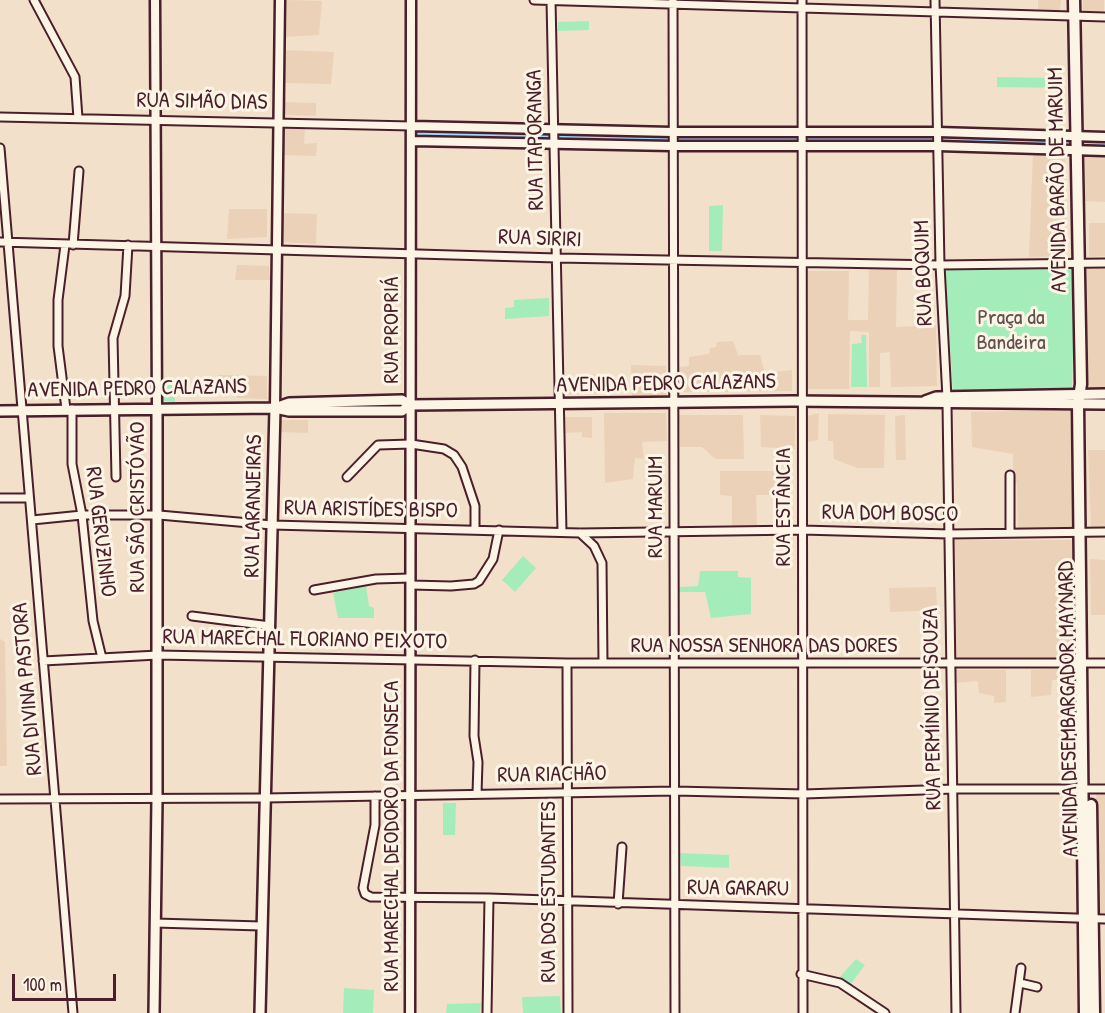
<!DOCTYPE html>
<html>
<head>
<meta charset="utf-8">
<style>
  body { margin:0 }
  #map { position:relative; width:1105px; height:1013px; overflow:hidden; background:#f2e0ca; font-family:"Patrick Hand",sans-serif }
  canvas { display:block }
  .scale { position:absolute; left:12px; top:974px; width:104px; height:27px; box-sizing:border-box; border:3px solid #4a1f2b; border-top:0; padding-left:8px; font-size:18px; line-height:21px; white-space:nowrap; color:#4a1f2b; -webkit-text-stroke:4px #fcf5e5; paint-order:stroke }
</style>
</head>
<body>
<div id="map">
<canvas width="1105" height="1013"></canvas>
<div class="scale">100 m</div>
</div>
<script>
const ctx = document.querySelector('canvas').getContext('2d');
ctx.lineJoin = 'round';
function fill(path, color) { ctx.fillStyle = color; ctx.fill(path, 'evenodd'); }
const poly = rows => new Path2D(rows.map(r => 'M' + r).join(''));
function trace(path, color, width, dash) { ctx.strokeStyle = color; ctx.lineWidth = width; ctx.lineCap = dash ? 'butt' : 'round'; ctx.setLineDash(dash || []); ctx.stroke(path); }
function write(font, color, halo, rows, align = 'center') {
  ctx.font = font + ' "Patrick Hand",sans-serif'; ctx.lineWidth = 6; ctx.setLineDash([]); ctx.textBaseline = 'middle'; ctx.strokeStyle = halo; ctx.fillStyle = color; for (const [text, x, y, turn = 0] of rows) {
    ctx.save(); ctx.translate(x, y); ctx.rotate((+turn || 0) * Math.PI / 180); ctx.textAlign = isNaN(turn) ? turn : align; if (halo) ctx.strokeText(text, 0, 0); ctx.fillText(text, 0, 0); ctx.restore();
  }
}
const built = poly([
  [285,0,322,1,319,35,285,37],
  [1038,0,1061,0,1060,10,1038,11],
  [1083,0,1104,0,1104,11,1083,11],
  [284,50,334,52,331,84,284,83],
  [284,102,316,103,316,116,284,115],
  [283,126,305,128,304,144,317,143,316,156,282,155],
  [1033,153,1065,155,1067,256,1029,257],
  [1085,155,1105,155,1105,202,1085,201],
  [229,209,267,209,267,237,227,239],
  [281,213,317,214,316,244,281,242],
  [1089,223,1105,223,1105,256,1089,257],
  [237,265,269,266,270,280,235,280],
  [869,268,897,269,896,327,936,325,937,386,891,387,890,352,880,353,880,387,869,387,869,332,850,331,849,389,807,389,808,271,849,271,848,320,868,320],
  [1087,268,1105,268,1105,387,1088,388],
  [733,341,738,355,760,355,765,373,792,370,792,391,678,392,677,367,689,366,689,357,709,354,710,348,716,347,717,342],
  [631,365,666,366,666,396,632,396],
  [591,374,598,375,598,394,564,394,564,386,590,385],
  [218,375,267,376,267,399,237,398,237,382,217,383],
  [1070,410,1074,528,1018,529,1017,483,1013,482,1013,454,972,447,971,412],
  [604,413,666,413,667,441,642,442,644,459,635,458,633,479,605,483],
  [819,413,818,440,807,442,807,416],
  [828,414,885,415,884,468,857,468,834,459,833,441,828,441],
  [679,415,743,415,744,459,715,459,702,447,680,447],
  [760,415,795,416,795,449,761,447],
  [905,415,906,460,896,460,895,416],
  [563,417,592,417,592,438,582,437,582,432,564,433],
  [279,420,308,420,308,433,280,432],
  [1088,450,1105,450,1105,527,1091,528],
  [720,471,779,471,780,495,756,495,757,525,732,526,732,496,720,495],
  [949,540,1073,540,1075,659,953,662],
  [1090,559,1105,560,1105,615,1091,615],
  [936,587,937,610,890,612,889,588],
  [0,639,5,642,7,766,0,766],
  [1069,668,1070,680,1052,680,1051,695,1031,697,1031,670],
  [955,670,1006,670,1006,702,994,703,994,696,979,693,978,681,955,683],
  [1096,794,1105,794,1105,914,1099,913]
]);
const green = poly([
  [589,21,589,30,558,31,558,22],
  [997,77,1061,78,1061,88,997,87],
  [723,205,722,251,709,251,709,206],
  [1071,268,1074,310,1072,390,953,394,945,269],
  [549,298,549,316,505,319,505,308,514,307,514,300],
  [861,335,866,335,867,387,851,387,852,344,862,343],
  [162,380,174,380,175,402,162,401],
  [523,556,536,568,515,592,502,580],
  [700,571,738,571,738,577,751,578,751,614,711,618,705,592,679,592,680,587,698,586],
  [366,586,369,606,374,608,374,618,338,618,333,593],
  [443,803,456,803,455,835,443,835],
  [680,853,729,855,729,868,681,866],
  [856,959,865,965,850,985,838,979],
  [344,988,374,990,373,1013,343,1013],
  [560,996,561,1013,523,1013,522,997],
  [481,1003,480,1013,446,1013,447,1004]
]);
const canal = poly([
  [418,134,1063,143],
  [1090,143,1105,143]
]);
const minor = poly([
  [34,0,75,77,78,118],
  [534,0,1105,17],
  [551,0,562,532],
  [673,0,675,1013],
  [802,0,803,1013],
  [935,0,940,265,947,398],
  [0,117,412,126],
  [0,148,73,1013],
  [0,242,557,258,940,265,1105,263],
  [65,245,58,300,58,346,66,409],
  [73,245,79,171],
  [947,404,956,1013],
  [72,409,72,464,82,515,93,621,102,658],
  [116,477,113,338,125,296,128,245],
  [347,477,378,445,411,444,444,449,454,455,462,467,475,506,475,530],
  [0,498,29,498],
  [32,520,82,515,159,515,272,525,580,533,802,530,949,534,1105,532],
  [580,533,594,546,602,563,603,663],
  [1010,533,1010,475],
  [411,585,451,586,474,584,479,581,493,559,499,530],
  [314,590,376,579,410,578],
  [192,616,270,626],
  [475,660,474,736,478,762,477,794],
  [43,661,158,655,567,663,1105,663],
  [567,663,568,1013],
  [375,796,375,825,363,888,365,894,371,897,489,898,1105,919],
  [0,799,265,798,675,791,804,794,954,789,1105,789],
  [618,904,622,847],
  [155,923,261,926],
  [801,974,840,983,885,1013],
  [1020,983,1037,987],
  [487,1013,489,898],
  [1015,1013,1021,968]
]);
const tertiary = poly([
  [155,0,157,407],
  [412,126,672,132,938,132,1105,137],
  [412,141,672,146,938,146,1105,151],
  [275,408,280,0],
  [410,1013,411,0]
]);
const secondary = poly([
  [925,401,936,397,1105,394],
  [275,408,289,411,402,411,410,405,793,401,1105,404],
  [0,411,275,408,289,403,402,400,410,405],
  [154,1013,157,799,157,407],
  [260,1013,275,408]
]);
const primary = poly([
  [1074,0,1081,384,1078,404,1085,1013],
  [1091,805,1094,1013]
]);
const streetNames = [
  ["RUA SIMÃO DIAS",202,102,1],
  ["RUA ITAPORANGA",536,140,-91],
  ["AVENIDA BARÃO DE MARUIM",1058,180,-91],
  ["RUA SIRIRI",540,239,2],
  ["RUA BOQUIM",924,273,-92],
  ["RUA PROPRIÁ",392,330,-90],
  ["AVENIDA PEDRO CALAZANS",666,384,-1],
  ["AVENIDA PEDRO CALAZANS",137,389,-1],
  ["RUA LARANJEIRAS",254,506,-89],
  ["RUA SÃO CRISTÓVÃO",138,507,-90],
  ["RUA MARUIM",656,507,-90],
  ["RUA ESTÂNCIA",784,507,-90],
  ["RUA ARISTÍDES BISPO",371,510,1],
  ["RUA DOM BOSCO",890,514,1],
  ["RUA GERUZINHO",100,532,83],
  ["RUA MARECHAL FLORIANO PEIXOTO",305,640,1],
  ["RUA NOSSA SENHORA DAS DORES",764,646],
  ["RUA DIVINA PASTORA",28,689,-95],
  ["RUA PERMÍNIO DE SOUZA",933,709,-91],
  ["AVENIDA DESEMBARGADOR MAYNARD",1069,709,-91],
  ["RUA RIACHÃO",552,775,-1],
  ["RUA MARECHAL DEODORO DA FONSECA",392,836,-90],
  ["RUA GARARU",738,889,1],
  ["RUA DOS ESTUDANTES",549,892,-90]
];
const parkNames = [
  ["Praça da",1011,318],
  ["Bandeira",1011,343]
];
fill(built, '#ebd1b7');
fill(green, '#a4edbb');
trace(canal, '#9adafc', 8);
trace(minor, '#4a1f2b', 11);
trace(tertiary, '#4a1f2b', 13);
trace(secondary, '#4a1f2b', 14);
trace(primary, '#4a1f2b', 15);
trace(minor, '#fcf5e5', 7);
trace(tertiary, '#fcf5e5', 8);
trace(secondary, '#fcf5e5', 9);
trace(primary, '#fcf5e5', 10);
write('22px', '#4a1f2b', '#fcf5e5', streetNames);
write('22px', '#60524f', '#fcf5e5', parkNames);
</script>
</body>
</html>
